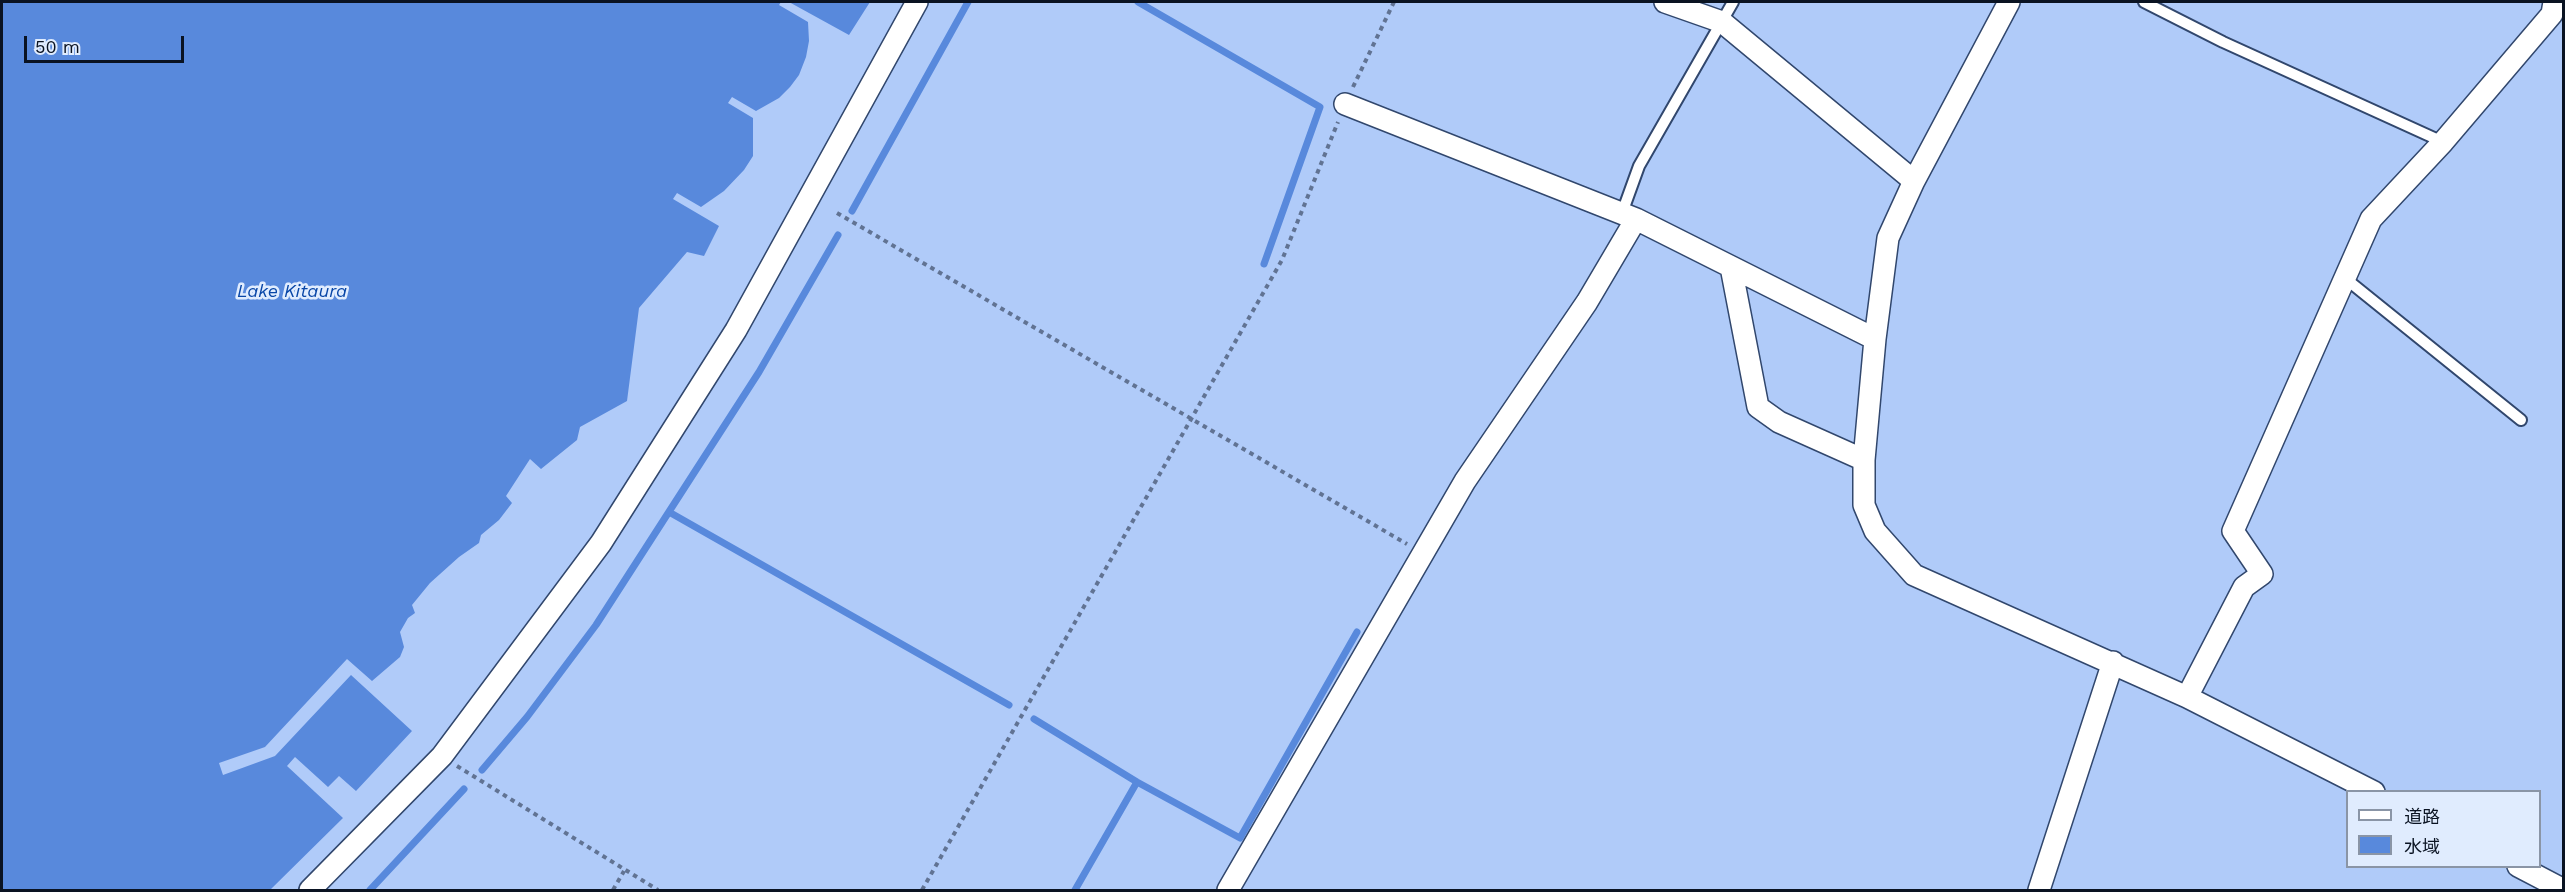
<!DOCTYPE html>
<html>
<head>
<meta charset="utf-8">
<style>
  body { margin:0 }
  #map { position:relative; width:2565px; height:892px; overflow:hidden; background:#b0cbf9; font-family:"Work Sans","Noto Sans JP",sans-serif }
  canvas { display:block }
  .frame { position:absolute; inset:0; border:3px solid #0a1322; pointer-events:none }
  .legend { position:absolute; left:2346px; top:790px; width:195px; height:78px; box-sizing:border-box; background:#e0ecfe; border:2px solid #8a95a6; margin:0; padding:8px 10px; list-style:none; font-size:18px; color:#0a1322 }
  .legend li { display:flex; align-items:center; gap:12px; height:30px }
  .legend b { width:30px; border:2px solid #8a95a6 }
  .scale { position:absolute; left:24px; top:36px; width:160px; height:27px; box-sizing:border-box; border:3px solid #0a1322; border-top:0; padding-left:8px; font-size:18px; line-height:21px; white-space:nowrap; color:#0a1322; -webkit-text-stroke:4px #e0ecfe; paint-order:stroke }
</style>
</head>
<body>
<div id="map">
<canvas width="2565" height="892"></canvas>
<div class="frame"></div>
<ul class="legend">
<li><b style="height:8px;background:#fff"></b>道路</li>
<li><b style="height:16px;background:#5889dc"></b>水域</li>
</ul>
<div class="scale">50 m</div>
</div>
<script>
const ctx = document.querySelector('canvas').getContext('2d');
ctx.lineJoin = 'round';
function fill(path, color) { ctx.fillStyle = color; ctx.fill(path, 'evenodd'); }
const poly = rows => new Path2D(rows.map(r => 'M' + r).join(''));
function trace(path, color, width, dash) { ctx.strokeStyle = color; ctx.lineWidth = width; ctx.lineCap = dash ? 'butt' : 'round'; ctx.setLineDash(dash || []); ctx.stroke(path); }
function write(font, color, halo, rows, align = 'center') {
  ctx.font = font + ' "Work Sans",sans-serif'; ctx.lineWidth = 5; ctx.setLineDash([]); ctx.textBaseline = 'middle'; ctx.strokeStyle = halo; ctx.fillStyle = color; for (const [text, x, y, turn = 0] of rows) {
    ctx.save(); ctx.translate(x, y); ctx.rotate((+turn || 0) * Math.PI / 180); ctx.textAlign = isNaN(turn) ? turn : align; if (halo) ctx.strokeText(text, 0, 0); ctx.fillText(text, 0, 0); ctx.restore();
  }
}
const water = poly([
  [2,2,781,2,779,5,808,22,809,41,806,57,799,75,790,87,779,98,756,111,732,97,728,103,753,118,753,156,744,170,724,191,701,207,677,193,673,199,719,226,704,256,687,252,639,308,627,401,580,427,577,440,541,469,530,459,506,496,512,503,499,520,481,535,479,543,459,557,430,583,412,605,415,613,408,618,400,632,404,647,400,657,372,681,347,659,265,747,219,763,223,775,275,756,351,675,412,731,356,791,339,776,328,787,295,757,287,766,343,818,270,890,2,890],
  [789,2,870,2,849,35]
]);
const stream = poly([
  [1138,2,1320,107,1264,264],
  [852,211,968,2],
  [669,512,1009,705],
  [1034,719,1137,782,1240,838,1357,632],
  [482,770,527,717,596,625,759,372,838,235],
  [370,890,464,789],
  [1075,890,1137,782]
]);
const path = poly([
  [1353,87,1394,2],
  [837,213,1407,544],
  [457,766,658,890],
  [613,890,624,871],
  [922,890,1282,260,1338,122]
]);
const service = poly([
  [2144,2,2223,42,2443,142],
  [1622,213,1639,166,1733,2],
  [2346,279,2521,420]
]);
const minor = poly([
  [1665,2,1722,22,1914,181],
  [2009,2,1914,181,1888,238,1875,339,1864,460,1864,505,1875,531,1914,575,2187,697,2374,792],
  [1345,104,1636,219,1875,339],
  [1731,267,1758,407,1779,422,1864,460],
  [2187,697,2244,587,2262,574,2233,531,2371,219,2443,142,2552,14,2554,2],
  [2518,866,2564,890],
  [310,890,442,756,601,543,736,330,917,2],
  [1228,890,1465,481,1587,302,1636,219],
  [2039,890,2113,662]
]);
const waterNames = [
  ["Lake Kitaura",292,292]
];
fill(water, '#5889dc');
trace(stream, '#5889dc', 7);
trace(service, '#31476d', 14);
trace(minor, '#31476d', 24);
trace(path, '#617393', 4, [4.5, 4.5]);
trace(service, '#fff', 10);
trace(minor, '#fff', 21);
write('italic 18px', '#0846a7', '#e0ecfe', waterNames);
</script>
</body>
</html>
